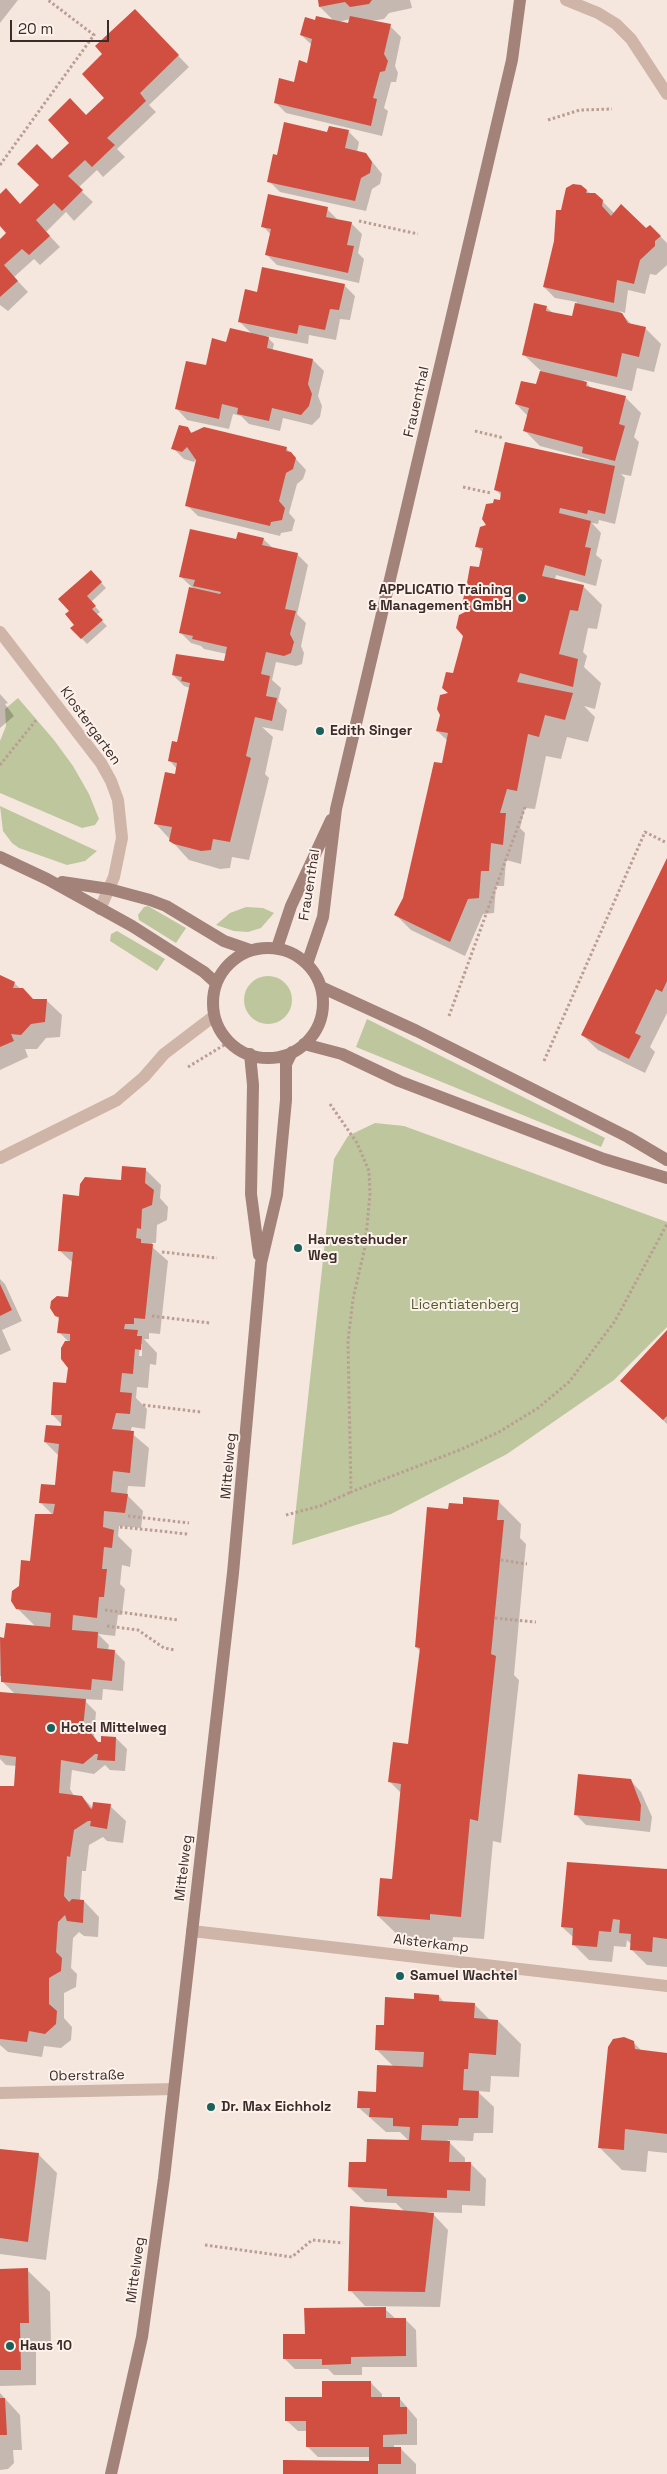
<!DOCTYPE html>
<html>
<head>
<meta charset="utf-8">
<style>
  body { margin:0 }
  #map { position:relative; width:667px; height:2474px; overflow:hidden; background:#f5e7de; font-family:"Space Grotesk",sans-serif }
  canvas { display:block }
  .scale { position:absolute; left:10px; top:20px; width:99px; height:22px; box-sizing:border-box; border:2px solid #3b2c29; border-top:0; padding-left:6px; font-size:15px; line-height:18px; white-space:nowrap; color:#3b2c29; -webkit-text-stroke:4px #fcf2eb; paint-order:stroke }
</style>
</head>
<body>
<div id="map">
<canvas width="667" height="2474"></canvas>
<div class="scale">20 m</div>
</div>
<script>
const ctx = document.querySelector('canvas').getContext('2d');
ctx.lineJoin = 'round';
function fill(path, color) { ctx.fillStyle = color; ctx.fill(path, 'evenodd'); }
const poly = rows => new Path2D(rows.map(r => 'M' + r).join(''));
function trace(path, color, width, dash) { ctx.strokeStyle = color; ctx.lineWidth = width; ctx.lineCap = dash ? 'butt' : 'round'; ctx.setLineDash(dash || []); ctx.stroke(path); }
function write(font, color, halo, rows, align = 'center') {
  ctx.font = font + ' "Space Grotesk",sans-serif'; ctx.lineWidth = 4; ctx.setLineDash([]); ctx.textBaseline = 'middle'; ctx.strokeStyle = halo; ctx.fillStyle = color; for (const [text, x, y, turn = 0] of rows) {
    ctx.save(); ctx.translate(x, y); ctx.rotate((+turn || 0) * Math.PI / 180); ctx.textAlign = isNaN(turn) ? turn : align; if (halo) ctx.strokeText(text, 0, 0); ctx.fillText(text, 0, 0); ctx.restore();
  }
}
const green = poly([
  [18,698,54,740,73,766,89,794,99,819,95,825,82,828,0,793,0,741,6,726,5,709],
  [0,806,97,851,85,861,67,865,19,848,12,843,3,831],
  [148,906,186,928,176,943,139,920,138,915,144,907],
  [246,907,263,908,274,913,261,928,248,932,234,931,216,925,230,913],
  [117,931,165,959,157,971,110,941,111,934],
  '244 1000a24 24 0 1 1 48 0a24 24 0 1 1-48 0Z',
  [367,1019,605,1138,601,1147,356,1047],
  [375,1123,404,1126,667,1222,667,1327,614,1380,507,1454,391,1514,292,1545,334,1159,348,1136]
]);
const shadow = poly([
  [0,0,18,0,0,23],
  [319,0,410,0,412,8,389,13,384,19,371,21,390,26,401,37,395,66,398,73,396,82,391,82,384,108,388,111,382,136,286,113,275,102,294,83,308,65,312,45,301,35,316,21,334,21,320,7],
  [351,19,349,24,338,22],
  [145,21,189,67,149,105,156,112,117,149,125,157,103,177,97,170,78,188,93,202,74,221,66,212,46,232,60,247,40,265,34,259,14,277,28,292,8,311,0,305,0,240,8,233,0,224,0,195,21,205,41,186,52,160,71,143,86,117,106,98],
  [348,131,359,142,357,152,366,154,382,174,380,184,372,189,366,211,280,192,269,181,278,157,328,133],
  [581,187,602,201,615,214,646,230,650,226,667,243,667,265,656,275,650,274,645,294,628,290,625,313,619,311,633,326,645,328,661,344,654,372,637,368,632,391,583,380,592,389,625,397,641,413,634,437,639,442,631,476,621,474,625,478,615,524,599,520,598,524,592,523,601,533,596,555,602,560,596,586,556,575,555,580,583,586,602,605,597,629,588,628,583,652,587,656,584,667,601,683,595,709,584,706,595,717,588,742,567,737,561,759,546,756,535,809,525,808,520,828,525,833,521,864,506,860,504,886,496,886,494,913,483,914,465,956,411,930,396,915,404,899,443,764,448,741,437,731,450,694,483,553,477,546,501,501,502,496,496,490,593,463,589,459,540,446,525,431,528,416,516,404,537,386,541,371,524,355,547,308,553,313,573,318,577,302,555,298,544,287,562,211],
  [327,209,338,220,351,223,362,234,358,253,364,259,359,283,277,265,266,254,271,235,263,226],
  [344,285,355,296,350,320,340,319,336,340,309,335,308,344,266,336,274,344,272,352,313,360,324,371,318,396,322,406,320,417,312,425,283,418,280,431,249,424,241,416,233,414,229,429,187,420,177,409,206,367,228,343,252,334,239,321,258,293],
  [187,428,193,434,286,448,306,470,303,479,297,484,289,513,295,520,292,531,281,533,280,536,198,516,187,505,198,457,194,462,184,459,173,448],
  [263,539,273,548,297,554,308,565,297,614,306,623,301,646,304,653,302,664,296,666,276,662,272,680,281,688,278,701,287,710,283,731,262,727,273,737,265,774,269,778,249,860,232,857,230,868,220,869,189,860,155,823,176,776,177,769,169,760,178,744,190,688,184,686,173,675,225,663,227,654,204,649,201,646,191,643,180,632,194,589,180,576,237,541],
  [96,577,106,588,91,602,100,612,96,615,107,626,87,644,72,628,76,625,71,611],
  [0,694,8,703,5,704,14,716,0,728],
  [667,860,667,1013,650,1047,655,1052,645,1073,598,1050,582,1035],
  [0,977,14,983,34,1001,46,1000,62,1015,60,1037,46,1038,37,1049,25,1049,28,1057,0,1070],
  [145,1169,161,1185,160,1198,168,1207,167,1220,157,1225,156,1243,152,1243,151,1246,168,1261,160,1334,149,1333,149,1339,144,1339,157,1353,156,1365,150,1364,148,1388,137,1387,136,1398,147,1409,145,1429,132,1427,130,1432,149,1448,145,1487,128,1486,127,1495,143,1511,141,1528,119,1526,118,1536,132,1550,130,1567,122,1565,120,1584,125,1589,122,1615,118,1615,115,1636,98,1634,109,1645,108,1651,114,1651,125,1662,123,1691,103,1689,102,1700,83,1699,96,1712,94,1736,97,1741,99,1744,116,1738,127,1749,125,1771,110,1770,105,1765,94,1774,72,1770,70,1789,74,1796,82,1797,94,1809,110,1806,126,1821,123,1843,107,1841,103,1837,89,1845,86,1871,82,1871,80,1901,84,1901,99,1917,98,1937,84,1936,79,1932,73,1938,71,1968,77,1974,76,1987,64,1993,64,2018,72,2027,71,2040,61,2048,44,2046,42,2057,8,2052,0,2045,0,1787,16,1788,16,1766,6,1765,0,1759,0,1707,15,1694,2,1681,3,1676,0,1676,0,1639,6,1639,36,1627,17,1608,20,1586,55,1517,40,1502,56,1486,59,1456,45,1442,62,1428,62,1425,52,1414,67,1384,69,1368,69,1342,59,1332,60,1320,56,1316,69,1299,73,1263,59,1250,80,1197,122,1181],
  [140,1344,142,1344,142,1356,139,1356],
  [0,1279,5,1284,22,1321,2,1330,11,1350,0,1355],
  [667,1332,667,1424,622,1381],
  [498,1501,521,1524,520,1538,526,1544,514,1675,519,1680,501,1843,493,1841,484,1939,453,1937,452,1943,401,1938,378,1916,393,1881,402,1794,390,1782,409,1745,421,1652,416,1647,449,1510,464,1505],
  [630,1780,641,1792,652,1817,650,1832,586,1825,575,1814],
  [667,1871,667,1967,647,1965,632,1950,632,1945,627,1940,626,1947,614,1946,612,1962,589,1960,573,1944,574,1938,562,1927],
  [439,1996,444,2002,474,2004,491,2021,498,2021,521,2044,519,2077,491,2076,490,2092,477,2091,494,2107,493,2133,474,2133,473,2141,447,2140,465,2158,465,2163,470,2163,486,2179,485,2206,462,2205,462,2213,427,2212,427,2214,433,2214,448,2230,440,2307,365,2306,350,2290,405,2212,396,2203,365,2202,349,2187,367,2163,409,2141,400,2132,386,2132,359,2108,377,2093,394,2067,376,2049,385,2027,415,2000],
  [633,2042,642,2051,667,2054,667,2153,648,2151,646,2172,622,2170,599,2147],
  [0,2152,38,2154,57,2173,46,2260,0,2254],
  [0,2270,27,2270,50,2292,51,2345,36,2345,36,2385,0,2386],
  [385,2309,396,2319,405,2319,416,2330,417,2367,362,2367,362,2375,334,2375,328,2369,295,2369,284,2358,306,2335],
  [371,2383,382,2394,382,2399,400,2399,417,2419,417,2445,394,2445,394,2448,400,2448,416,2464,416,2474,284,2474,370,2462,370,2457,318,2457,307,2446,307,2431,298,2431,287,2421,323,2399],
  [0,2393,20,2415,22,2450,13,2450,14,2463,8,2469,0,2470]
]);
const building = poly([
  [318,0,372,0,369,4,350,7,345,2,319,7],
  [135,9,179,55,140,93,146,101,107,138,115,145,92,167,85,160,68,176,83,190,62,211,54,203,36,220,50,236,29,255,22,249,4,265,18,281,0,297,0,239,6,233,0,226,0,194,6,188,20,204,39,185,17,164,37,144,52,159,69,143,48,120,70,98,86,115,104,98,82,74,102,54,95,46],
  [316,16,348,23,350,16,391,24,384,54,388,61,385,71,380,72,373,98,377,99,371,126,274,103,279,78,294,82,299,60,307,63,312,39,300,35,305,17,315,20],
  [284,122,327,132,329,126,349,130,345,148,366,153,372,162,370,173,361,178,355,201,267,182,273,154,277,155],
  [573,184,581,185,587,190,586,193,595,193,603,200,602,206,611,216,621,204,646,228,650,225,661,236,655,241,655,246,640,260,634,284,617,280,614,303,543,287,554,241,556,210,561,210,566,188],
  [268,194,328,207,326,217,352,222,347,245,354,246,348,273,265,255,271,229,261,227],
  [262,267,345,284,339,310,330,309,325,330,299,325,297,334,238,322,245,289,257,292],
  [534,303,547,306,546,311,572,316,575,303,622,313,628,323,646,327,639,357,622,353,617,377,522,355],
  [230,328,269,337,267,348,313,359,308,384,312,394,309,406,301,415,272,408,269,421,237,414,238,408,222,404,219,419,175,409,186,361,206,365,212,338,226,342],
  [540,371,587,382,586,386,626,396,619,424,625,426,615,461,582,453,583,447,523,431,529,408,515,404,521,381,536,384],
  [179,425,188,427,191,433,204,427,287,447,286,451,291,452,296,458,293,469,286,473,279,501,285,508,282,520,271,522,270,526,185,506,196,460,187,447,182,452,171,449],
  [505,442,615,466,605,514,588,510,587,514,560,508,559,513,591,521,585,547,591,548,585,576,545,565,542,576,584,585,578,611,570,610,559,654,578,659,573,687,520,673,517,682,573,693,565,720,545,715,539,737,528,734,517,791,507,789,500,813,506,813,503,845,491,843,489,871,481,871,479,898,468,899,450,942,394,915,403,898,434,762,442,763,448,733,436,731,440,715,437,709,440,695,448,693,442,688,446,672,453,673,463,636,456,628,459,615,469,610,462,604,465,591,471,588,467,583,470,566,479,567,483,548,475,547,480,527,486,525,482,519,486,504,493,503,494,499,500,500,501,492,494,490],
  [190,529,236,539,238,532,264,538,262,545,298,553,285,609,296,611,290,634,294,642,291,653,284,656,266,652,261,674,270,676,266,696,277,698,272,721,255,717,246,756,251,758,230,842,213,839,211,850,201,851,174,844,169,841,172,827,154,824,165,772,175,774,177,763,168,761,172,741,177,742,190,683,181,681,182,677,172,675,176,654,224,661,227,647,192,639,193,636,179,633,189,587,220,594,221,592,193,586,195,580,179,577],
  [91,570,102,582,87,596,96,606,92,609,103,620,81,639,70,628,74,625,65,614,69,611,58,599],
  [667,858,667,981,662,992,656,989,635,1033,641,1036,629,1059,581,1035],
  [0,975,15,982,13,988,23,988,33,999,47,999,45,1022,31,1024,21,1035,11,1034,14,1041,0,1047],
  [122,1166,146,1168,145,1183,154,1190,152,1205,142,1209,141,1229,137,1228,136,1238,141,1239,141,1243,153,1244,145,1319,134,1318,134,1324,125,1324,124,1329,138,1330,137,1336,142,1336,141,1350,135,1349,133,1374,122,1373,120,1392,132,1393,130,1414,116,1413,112,1429,134,1431,130,1473,113,1471,111,1492,128,1494,125,1513,104,1511,103,1527,114,1530,112,1548,104,1547,102,1569,107,1569,104,1597,99,1597,97,1618,73,1615,72,1630,98,1632,97,1648,115,1650,112,1681,92,1679,91,1690,1,1682,0,1637,4,1638,6,1623,50,1627,51,1613,16,1609,11,1601,12,1591,19,1586,21,1560,30,1561,35,1514,53,1514,55,1504,39,1503,41,1484,55,1485,59,1444,44,1442,46,1425,61,1426,62,1415,51,1415,53,1382,66,1383,68,1368,61,1359,61,1348,65,1341,70,1341,70,1334,57,1333,59,1317,55,1316,50,1308,51,1301,57,1296,68,1297,73,1252,58,1251,63,1194,79,1196,80,1184,85,1177,121,1180],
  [0,1284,12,1310,0,1316],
  [667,1330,667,1416,663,1420,620,1381],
  [463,1497,499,1500,497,1520,504,1520,491,1654,496,1656,478,1821,470,1819,461,1917,430,1914,430,1920,377,1916,380,1878,392,1879,401,1784,388,1782,393,1742,408,1744,420,1648,415,1647,427,1507,448,1509,449,1503,463,1504],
  [0,1692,86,1699,83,1728,87,1728,86,1732,90,1732,98,1742,101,1742,101,1736,116,1737,115,1761,97,1760,98,1754,95,1754,83,1764,61,1760,59,1793,82,1796,90,1808,92,1809,93,1802,111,1804,107,1829,90,1826,91,1821,88,1821,74,1830,70,1857,67,1856,64,1896,69,1902,72,1899,84,1900,83,1923,67,1921,65,1915,58,1922,56,1952,62,1958,61,1971,49,1978,49,2004,57,2011,56,2024,45,2034,29,2031,27,2042,0,2039,0,1786,14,1786,16,1757,0,1755],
  [578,1774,631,1779,641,1805,640,1821,574,1815],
  [567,1862,667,1869,667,1939,653,1937,652,1952,630,1950,631,1934,619,1933,620,1920,613,1919,611,1932,599,1931,597,1947,572,1945,573,1928,561,1927],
  [414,1993,439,1995,439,2001,475,2003,474,2018,498,2020,496,2055,469,2053,468,2069,464,2069,463,2090,479,2091,478,2118,459,2118,458,2126,422,2125,421,2140,450,2141,449,2162,471,2162,470,2191,447,2190,447,2198,387,2196,387,2189,348,2187,349,2162,366,2162,367,2139,409,2140,410,2127,393,2126,393,2118,369,2117,370,2108,357,2108,358,2091,376,2092,377,2065,423,2067,424,2052,375,2050,376,2025,384,2025,385,1997,414,1999],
  [624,2037,634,2041,635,2049,667,2053,667,2134,625,2129,624,2150,598,2148,608,2047,613,2039],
  [0,2149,39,2153,28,2242,0,2238],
  [350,2206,434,2213,425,2292,348,2291],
  [28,2268,29,2323,20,2323,21,2370,0,2370,0,2269],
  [386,2307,386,2318,406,2318,406,2356,351,2357,351,2364,322,2365,322,2359,283,2359,283,2334,305,2334,304,2308],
  [322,2381,371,2381,371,2397,400,2397,400,2407,407,2407,407,2434,383,2435,383,2447,401,2447,401,2464,378,2464,378,2474,283,2474,283,2460,369,2461,369,2447,306,2447,306,2421,285,2421,285,2397,322,2397],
  [0,2398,5,2398,7,2435,0,2435]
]);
const path = poly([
  [548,120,580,110,612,109],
  [0,165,94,35,48,0],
  [359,221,418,234],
  [475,431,504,438],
  [463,487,491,493],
  [0,765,37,719],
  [449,1016,525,807],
  [544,1061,645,832,667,843],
  [188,1067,229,1042],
  [330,1104,357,1143,369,1171,370,1194,365,1247,353,1299,348,1341,351,1492,462,1449,499,1432,538,1408,569,1382,615,1321,667,1224],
  [162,1252,217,1258],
  [152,1316,210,1323],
  [143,1405,201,1412],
  [286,1515,320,1506,351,1492],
  [128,1516,189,1523],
  [120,1527,188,1534],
  [501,1560,527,1564],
  [105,1610,178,1620],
  [495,1618,536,1622],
  [107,1626,138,1630,164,1648,175,1650],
  [205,2245,292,2257,312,2240,343,2243]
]);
const street = poly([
  [566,0,598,13,616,24,631,39,667,94],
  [0,632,101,763,111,781,118,800,122,838,114,877,100,909],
  [0,1158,117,1100,144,1077,164,1054,214,1016],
  [192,1931,667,1986],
  [0,2093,174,2089]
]);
const secondary = poly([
  [0,857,47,879,132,926,204,972,216,983],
  [62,882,109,889,150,900,166,906,224,941,250,950],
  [277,948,291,906,331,820],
  '213 1003a55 55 0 1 1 110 0a55 55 0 1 1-110 0Z',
  [307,964,323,917,336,809,512,60,520,0],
  [321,987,417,1031,628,1137,667,1160],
  [304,1044,342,1054,399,1081,604,1159,667,1178],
  [250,1054,253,1085,251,1194,259,1255],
  [111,2474,142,2337,164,2178,233,1573,261,1263,277,1195,286,1100,286,1064,292,1052]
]);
const markers = [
  [522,598,5,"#1a615c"],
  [320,731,5,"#1a615c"],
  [298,1248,5,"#1a615c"],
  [51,1728,5,"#1a615c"],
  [400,1976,5,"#1a615c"],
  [211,2107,5,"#1a615c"],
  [10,2346,5,"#1a615c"]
];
const streetNames = [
  ["Frauenthal",417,402,-77],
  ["Klostergarten",90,726,54],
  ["Frauenthal",310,885,-81],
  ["Mittelweg",229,1466,-85],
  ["Mittelweg",184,1868,-83],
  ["Alsterkamp",431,1944,7],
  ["Oberstraße",87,2076,-1],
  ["Mittelweg",136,2270,-82]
];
const poiNames = [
  ["APPLICATIO Training",512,590,"right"],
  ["& Management GmbH",512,606,"right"],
  ["Edith Singer",330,731],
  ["Harvestehuder",308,1240],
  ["Weg",308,1256],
  ["Hotel Mittelweg",61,1728],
  ["Samuel Wachtel",410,1976],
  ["Dr. Max Eichholz",221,2107],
  ["Haus 10",20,2346]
];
const parkNames = [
  ["Licentiatenberg",465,1305]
];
fill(green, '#bdc69c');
fill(shadow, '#0003');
fill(building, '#d14f40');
trace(path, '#bb9e92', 3, [2.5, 2.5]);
trace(street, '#cfb4a8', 12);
trace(secondary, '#a38279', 12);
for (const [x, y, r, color] of markers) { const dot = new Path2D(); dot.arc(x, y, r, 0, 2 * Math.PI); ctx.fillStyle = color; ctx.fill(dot); trace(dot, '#fcf2eb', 2); }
write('14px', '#3b2c29', '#fcf2eb', streetNames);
write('bold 14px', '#3b2c29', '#fcf2eb', poiNames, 'left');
write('14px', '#505c2a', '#fcf2eb', parkNames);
</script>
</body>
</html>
